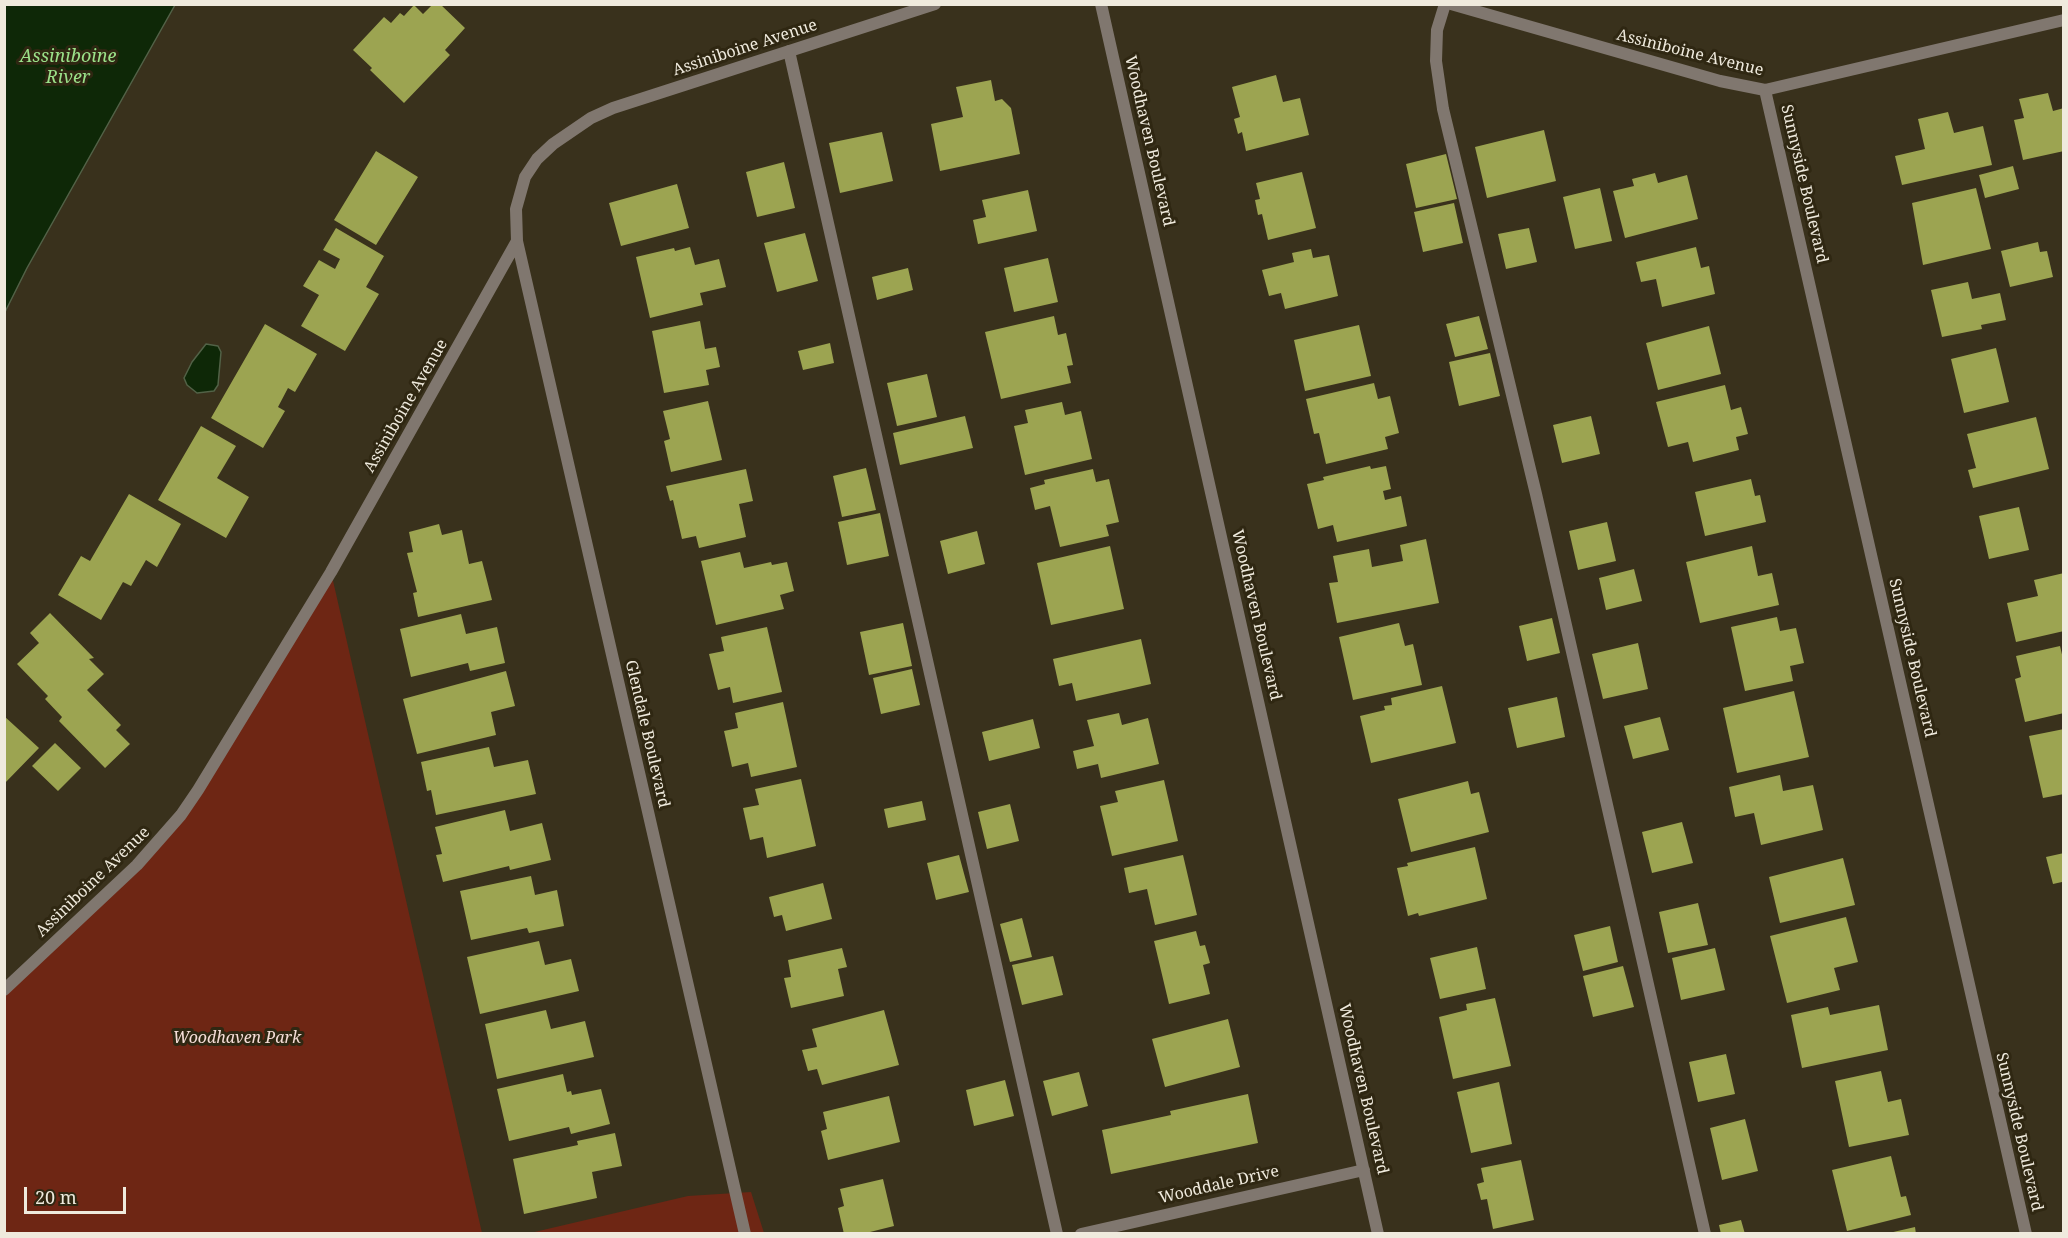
<!DOCTYPE html>
<html>
<head>
<meta charset="utf-8">
<style>
  body { margin:0 }
  #map { position:relative; width:2068px; height:1238px; overflow:hidden; background:#39311c; font-family:"Noto Serif",serif }
  canvas { display:block }
  .frame { position:absolute; inset:0; border:6px solid #efeadd; pointer-events:none }
  .scale { position:absolute; left:24px; top:1187px; width:102px; height:27px; box-sizing:border-box; border:3px solid #efeadd; border-top:0; padding-left:8px; font-size:18px; line-height:21px; white-space:nowrap; color:#efeadd; -webkit-text-stroke:4px #2f2712; paint-order:stroke }
</style>
</head>
<body>
<div id="map">
<canvas width="2068" height="1238"></canvas>
<div class="frame"></div>
<div class="scale">20 m</div>
</div>
<script>
const ctx = document.querySelector('canvas').getContext('2d');
ctx.lineJoin = 'round';
function fill(path, color) { ctx.fillStyle = color; ctx.fill(path, 'evenodd'); }
const poly = rows => new Path2D(rows.map(r => 'M' + r).join(''));
function trace(path, color, width, dash) { ctx.strokeStyle = color; ctx.lineWidth = width; ctx.lineCap = dash ? 'butt' : 'round'; ctx.setLineDash(dash || []); ctx.stroke(path); }
function write(font, color, halo, rows, align = 'center') {
  ctx.font = font + ' "Noto Serif",serif'; ctx.lineWidth = 6; ctx.setLineDash([]); ctx.textBaseline = 'middle'; ctx.strokeStyle = halo; ctx.fillStyle = color; for (const [text, x, y, turn = 0] of rows) {
    ctx.save(); ctx.translate(x, y); ctx.rotate((+turn || 0) * Math.PI / 180); ctx.textAlign = isNaN(turn) ? turn : align; if (halo) ctx.strokeText(text, 0, 0); ctx.fillText(text, 0, 0); ctx.restore();
  }
}
const green = poly([
  [331,572,482,1233,5,1234,5,990,163,836],
  [751,1192,764,1233,526,1234,688,1196]
]);
const water = poly([
  [5,4,175,5,27,268,5,312,5,4],
  [206,344,218,346,221,352,218,385,214,391,197,393,187,385,184,378,192,362,206,344]
]);
const building = poly([
  [433,4,440,4,465,28,445,50,450,55,404,103,370,70,372,68,353,50,384,17,391,23,400,13,404,16,414,5,423,14],
  [1276,75,1283,102,1300,98,1309,135,1246,151,1242,132,1238,134,1234,119,1240,117,1232,87],
  [991,80,995,101,1002,99,1011,108,1020,154,940,171,931,124,963,117,956,87],
  [2048,93,2053,111,2064,108,2064,151,2023,160,2014,120,2024,118,2019,99],
  [1948,112,1954,133,1983,126,1992,165,1902,185,1895,156,1925,149,1918,119],
  [1544,130,1556,181,1487,198,1475,147],
  [882,132,893,181,840,193,829,143],
  [376,151,418,177,376,245,334,220],
  [1446,154,1457,199,1416,208,1406,164],
  [784,162,795,208,757,217,746,172],
  [2013,166,2019,189,1985,198,1979,175],
  [1302,172,1316,228,1268,240,1262,214,1258,215,1255,200,1260,199,1256,183],
  [1655,173,1658,183,1687,175,1698,219,1625,238,1613,191,1634,186,1632,179],
  [677,184,689,228,621,246,609,203],
  [1600,188,1612,241,1575,249,1563,197],
  [1976,188,1991,249,1923,265,1912,203],
  [1028,190,1037,231,978,244,973,220,986,217,982,200],
  [1454,203,1463,243,1423,252,1414,212],
  [336,228,384,256,366,287,379,294,345,351,301,326,319,295,303,286,319,260,335,269,340,259,323,250],
  [1529,228,1537,262,1506,269,1498,234],
  [805,233,818,281,777,292,764,243],
  [2038,242,2040,252,2047,251,2053,277,2010,287,2001,251],
  [690,247,695,265,719,259,726,287,700,293,703,305,650,318,636,257,674,248,675,251],
  [1696,247,1701,268,1709,266,1715,294,1662,307,1656,279,1641,282,1636,262],
  [1311,249,1313,258,1329,255,1338,296,1285,309,1281,293,1269,296,1262,270,1294,262,1292,253],
  [1048,258,1058,302,1014,312,1004,268],
  [908,268,913,290,877,300,872,277],
  [1968,282,1972,299,2000,293,2006,320,1981,325,1982,329,1942,337,1931,290],
  [1054,316,1058,335,1066,333,1073,365,1067,366,1071,383,1001,399,985,332],
  [1479,316,1488,349,1455,357,1446,324],
  [700,321,705,349,716,347,720,367,706,370,709,385,664,393,652,331],
  [265,324,317,354,295,392,288,388,278,407,285,411,263,448,211,418],
  [1359,325,1371,376,1305,391,1294,340],
  [1709,326,1721,374,1658,390,1646,343],
  [830,343,834,363,803,370,798,351],
  [1996,348,2009,402,1964,413,1951,359],
  [1490,353,1500,396,1459,406,1449,362],
  [927,374,937,417,897,426,887,383],
  [1374,383,1378,399,1390,396,1399,433,1385,437,1388,449,1326,464,1319,433,1314,434,1306,399],
  [1725,385,1731,410,1741,407,1748,434,1736,437,1739,450,1693,462,1688,442,1668,447,1656,402],
  [708,401,722,460,671,472,664,441,670,439,663,411],
  [1062,402,1065,415,1081,411,1092,459,1025,475,1014,426,1028,423,1025,410],
  [965,416,973,448,900,465,893,433],
  [1591,416,1600,454,1562,463,1553,425],
  [2036,417,2049,469,1973,488,1968,470,1976,468,1967,434],
  [201,426,236,446,217,478,249,497,226,538,158,500],
  [1370,466,1371,469,1386,466,1391,489,1383,491,1385,500,1401,496,1407,526,1337,542,1333,525,1318,529,1307,484,1324,480,1323,477],
  [866,468,876,510,842,517,833,476],
  [746,469,753,501,739,504,746,537,699,548,696,536,682,539,673,500,670,501,666,486],
  [1093,469,1096,482,1109,479,1119,522,1106,525,1109,536,1060,547,1050,506,1035,510,1030,488,1045,484,1044,480],
  [1751,479,1755,496,1760,495,1766,522,1705,536,1695,492],
  [129,494,181,524,157,567,146,560,131,586,123,582,101,620,58,595,81,556,90,561],
  [2019,507,2029,550,1989,559,1979,516],
  [880,513,889,556,847,565,838,522],
  [1607,522,1616,561,1578,570,1569,531],
  [439,524,442,535,462,530,469,564,482,561,492,600,418,617,413,593,417,592,407,553,413,552,409,532],
  [977,531,985,564,948,574,940,541],
  [1426,539,1439,603,1337,623,1329,583,1338,582,1333,556,1369,549,1372,567,1403,561,1400,545],
  [1110,546,1124,609,1051,625,1037,563],
  [1752,546,1758,576,1772,573,1779,605,1700,623,1686,562],
  [740,552,744,568,771,562,772,565,787,562,794,591,780,595,784,609,716,625,701,561],
  [1634,569,1642,601,1606,610,1599,578],
  [2064,573,2064,631,2016,642,2007,603,2038,596,2034,580],
  [50,613,94,658,89,659,104,674,87,690,121,725,116,730,130,744,105,768,59,721,62,717,45,699,48,696,17,664,39,643,30,633],
  [461,614,466,634,497,627,505,663,470,671,468,663,411,677,400,629],
  [1777,617,1780,631,1796,628,1804,663,1790,666,1793,681,1745,691,1731,627],
  [1552,618,1560,653,1527,661,1519,626],
  [903,623,912,666,869,675,860,632],
  [1399,623,1405,646,1413,644,1422,685,1353,700,1339,637],
  [767,627,782,692,733,703,730,687,718,690,709,654,724,651,721,637],
  [1141,639,1151,684,1076,701,1072,683,1059,686,1053,659],
  [1638,643,1648,689,1603,699,1592,654],
  [2060,646,2064,663,2064,713,2025,722,2015,679,2021,677,2016,656],
  [912,669,920,705,881,714,873,678],
  [506,671,515,706,491,712,496,735,417,754,403,699],
  [1442,686,1456,743,1371,763,1360,716,1385,710,1384,706,1392,705,1391,698],
  [1794,691,1809,757,1737,773,1723,708],
  [1557,697,1565,737,1517,748,1508,708],
  [783,702,797,767,751,777,748,763,732,767,724,731,738,728,735,713],
  [1119,713,1122,725,1148,718,1159,764,1101,778,1098,764,1077,769,1073,751,1094,746,1087,720],
  [4,716,39,748,4,784],
  [1660,717,1669,750,1633,759,1624,726],
  [1033,719,1040,748,989,761,982,732],
  [2064,729,2064,794,2043,798,2029,736],
  [55,743,81,768,58,791,32,766],
  [489,747,494,767,528,760,536,794,436,815,431,790,427,791,421,762],
  [1780,775,1783,791,1813,785,1823,830,1761,845,1754,813,1735,817,1729,787],
  [801,779,816,846,767,858,763,837,750,840,743,808,759,805,755,789],
  [1164,780,1178,841,1112,856,1100,806,1118,802,1115,791],
  [1468,781,1471,794,1479,792,1489,832,1411,852,1398,799],
  [922,801,926,820,888,828,884,809],
  [1010,804,1019,841,987,849,978,812],
  [505,810,510,831,542,823,551,860,510,870,509,866,443,882,436,855,442,854,435,827],
  [1682,822,1693,863,1652,873,1642,832],
  [1475,847,1487,899,1419,916,1418,913,1408,916,1397,868,1408,866,1407,863],
  [2064,853,2064,887,2063,887,2062,882,2053,884,2046,857],
  [959,855,969,892,936,900,927,863],
  [1183,855,1197,915,1155,925,1147,889,1129,893,1124,868],
  [1843,858,1855,905,1780,923,1769,877],
  [531,876,535,895,557,890,564,926,529,933,527,928,471,940,460,891],
  [823,883,832,919,786,931,782,915,774,917,769,897],
  [1698,903,1708,945,1668,953,1659,912],
  [1846,917,1858,962,1834,968,1840,990,1787,1003,1770,936],
  [1022,918,1032,957,1010,962,1000,924],
  [1610,926,1618,962,1583,971,1574,935],
  [1196,931,1200,946,1205,945,1210,963,1203,965,1210,994,1169,1004,1154,941],
  [539,941,545,965,571,959,579,991,480,1014,467,957],
  [1477,947,1486,989,1440,999,1430,958],
  [842,948,847,967,838,969,844,996,791,1008,784,978,791,977,788,960],
  [1715,948,1725,990,1681,1000,1672,958],
  [1053,956,1063,995,1022,1005,1012,965],
  [1623,966,1634,1007,1593,1017,1583,976],
  [1495,998,1511,1066,1453,1079,1439,1017,1467,1010,1466,1004],
  [1879,1005,1888,1050,1802,1068,1791,1015,1828,1007,1830,1015],
  [546,1010,551,1029,585,1021,594,1057,497,1079,485,1024],
  [884,1010,899,1065,822,1085,817,1069,808,1071,802,1050,817,1047,812,1029],
  [1228,1019,1240,1067,1165,1087,1152,1039],
  [1726,1054,1735,1094,1698,1102,1689,1062],
  [1881,1071,1888,1102,1901,1099,1909,1135,1849,1147,1835,1081],
  [1079,1072,1088,1106,1052,1116,1043,1081],
  [563,1074,567,1092,571,1091,572,1095,601,1089,610,1124,571,1134,569,1127,509,1141,497,1089],
  [1005,1080,1014,1116,974,1126,966,1090],
  [1499,1082,1512,1144,1471,1153,1457,1092],
  [1248,1094,1258,1143,1111,1174,1102,1130,1171,1115,1170,1111],
  [889,1096,900,1142,828,1160,821,1131,827,1129,823,1112],
  [1745,1119,1758,1171,1722,1180,1710,1128],
  [615,1133,622,1166,592,1172,597,1198,524,1214,513,1159,578,1145,577,1141],
  [1891,1156,1901,1197,1906,1196,1911,1215,1847,1231,1832,1170],
  [1521,1160,1534,1220,1493,1229,1487,1199,1481,1200,1477,1184,1484,1182,1481,1168],
  [883,1179,894,1226,862,1234,844,1234,838,1208,844,1206,840,1189],
  [1741,1220,1745,1234,1721,1234,1719,1225],
  [1915,1227,1916,1234,1889,1234,1889,1233]
]);
const service = poly([
  [1445,4,1437,30,1436,61,1443,109,1536,494,1705,1234],
  [789,51,1057,1234]
]);
const minor = poly([
  [1101,4,1378,1234],
  [1451,4,1720,81,1765,90,2064,20],
  [1765,90,2026,1234],
  [4,990,137,865,181,815,198,790,331,572,517,241],
  [745,1234,517,241,516,209,525,177,537,159,553,144,591,118,613,108,935,4],
  [1081,1234,1364,1170]
]);
const streetNames = [
  ["Assiniboine Avenue",745,48,-18],
  ["Assiniboine Avenue",1690,53,14],
  ["Woodhaven Boulevard",1149,141,77],
  ["Sunnyside Boulevard",1804,184,77],
  ["Assiniboine Avenue",406,406,-60],
  ["Woodhaven Boulevard",1256,615,77],
  ["Sunnyside Boulevard",1912,658,77],
  ["Glendale Boulevard",647,734,77],
  ["Assiniboine Avenue",93,882,-44],
  ["Woodhaven Boulevard",1363,1089,77],
  ["Sunnyside Boulevard",2019,1132,77],
  ["Wooddale Drive",1219,1185,-13]
];
const parkNames = [
  ["Woodhaven Park",237,1038]
];
const waterNames = [
  ["Assiniboine",68,57],
  ["River",68,78]
];
fill(green, '#6e2614');
fill(water, '#0e2807');
trace(water, '#526247', 1.5);
fill(building, '#9ca451');
trace(service, '#80776f', 12);
trace(minor, '#80776f', 12);
write('16px', '#efeadd', '#2f2712', streetNames);
write('italic 16px', '#f6ded8', '#2f2712', parkNames);
write('italic 18px', '#9be189', '#2f2712', waterNames);
</script>
</body>
</html>
